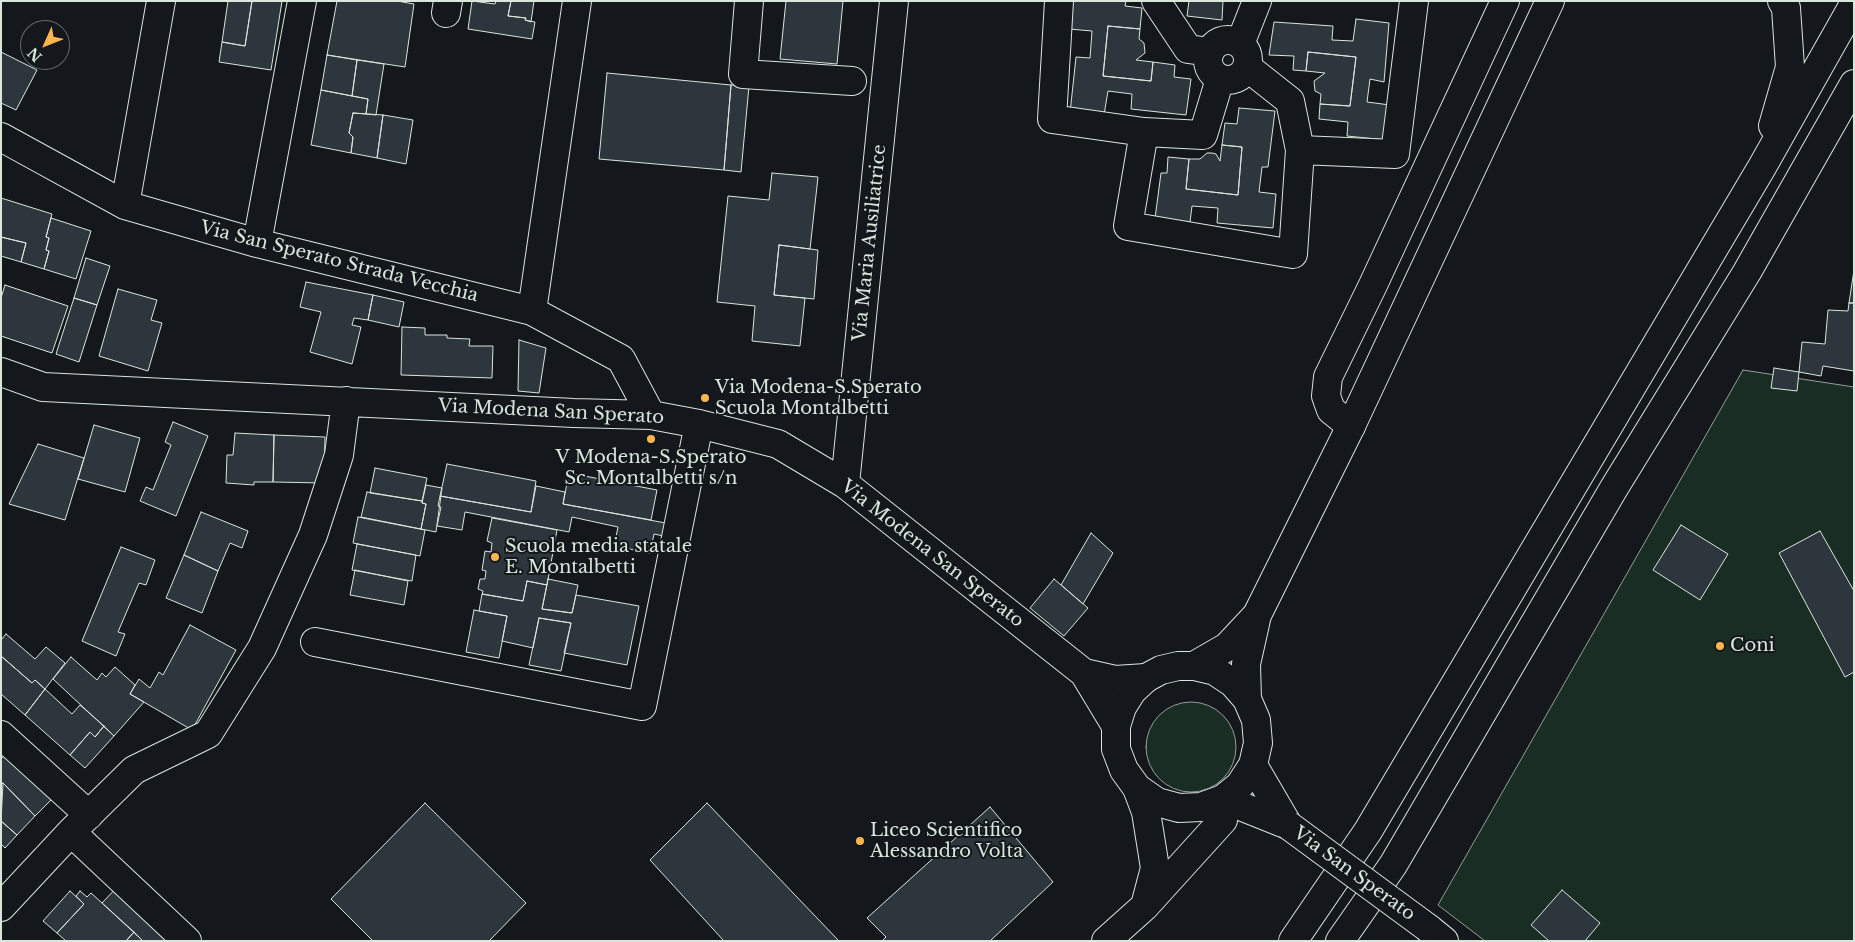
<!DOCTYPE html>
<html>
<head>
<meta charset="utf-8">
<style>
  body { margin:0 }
  #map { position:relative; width:1855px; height:942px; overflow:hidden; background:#14181c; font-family:"Libre Baskerville",serif }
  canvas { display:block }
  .frame { position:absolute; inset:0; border:2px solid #d8e6dc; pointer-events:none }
  .north { position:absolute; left:20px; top:20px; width:50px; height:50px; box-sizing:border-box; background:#14181c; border:1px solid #626a69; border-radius:50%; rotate:226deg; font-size:14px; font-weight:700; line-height:20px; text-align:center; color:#d8e6dc }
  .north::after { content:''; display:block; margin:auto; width:18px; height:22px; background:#ffb74d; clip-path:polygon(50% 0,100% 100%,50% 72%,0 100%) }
</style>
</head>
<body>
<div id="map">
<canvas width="1855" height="942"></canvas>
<div class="frame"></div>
<div class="north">N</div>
</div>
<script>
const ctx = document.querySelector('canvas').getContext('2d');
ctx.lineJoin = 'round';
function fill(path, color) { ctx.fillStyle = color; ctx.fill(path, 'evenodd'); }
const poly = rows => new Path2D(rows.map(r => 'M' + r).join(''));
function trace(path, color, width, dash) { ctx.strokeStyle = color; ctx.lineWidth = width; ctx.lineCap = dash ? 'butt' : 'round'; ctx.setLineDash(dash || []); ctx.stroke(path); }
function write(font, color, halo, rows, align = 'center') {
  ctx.font = font + ' "Libre Baskerville",serif'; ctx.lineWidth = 4; ctx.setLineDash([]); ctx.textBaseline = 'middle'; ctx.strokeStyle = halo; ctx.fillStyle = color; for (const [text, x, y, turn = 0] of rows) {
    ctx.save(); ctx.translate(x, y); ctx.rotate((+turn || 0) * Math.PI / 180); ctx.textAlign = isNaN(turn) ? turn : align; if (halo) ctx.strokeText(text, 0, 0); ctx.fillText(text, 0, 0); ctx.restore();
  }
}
const green = poly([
  [1743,370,1854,387,1854,941,1485,941,1438,905,1743,370],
  '1146 747a45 45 0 1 1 90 0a45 45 0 1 1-90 0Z'
]);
const building = poly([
  [228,1,252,1,245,46,222,42,228,1],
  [252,1,282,1,271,70,219,62,222,42,245,46,252,1],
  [337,1,397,1,414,4,405,67,327,55,337,1],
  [472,1,495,4,496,1,511,1,508,16,526,18,525,20,535,22,532,39,468,29,472,1],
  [511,1,534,1,531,22,525,20,526,18,508,16,511,1],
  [786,1,843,1,837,64,780,59,786,1],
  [1073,1,1126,1,1125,6,1142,8,1140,29,1108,26,1103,76,1151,81,1153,62,1175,65,1174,77,1191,79,1186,115,1131,109,1132,94,1108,91,1104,115,1070,113,1076,57,1090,58,1092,31,1069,29,1073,1],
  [1189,1,1223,1,1222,20,1187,16,1189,1],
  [1356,19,1389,23,1384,82,1370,79,1367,102,1390,105,1386,140,1347,136,1348,122,1319,119,1320,104,1350,106,1356,57,1308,52,1306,71,1293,70,1294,56,1269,55,1274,22,1333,26,1332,40,1353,41,1356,19],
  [1108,26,1140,29,1139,39,1144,43,1145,53,1136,60,1153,62,1151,81,1103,76,1108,26],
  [1,52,37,70,16,110,1,103,1,52],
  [1308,52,1356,57,1350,106,1320,104,1321,94,1315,91,1314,81,1325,73,1306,71,1308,52],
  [327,55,357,60,352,96,321,90,327,55],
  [357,60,384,64,376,115,366,114,368,99,352,96,357,60],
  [607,73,731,85,724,170,599,159,607,73],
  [731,85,749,86,741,172,724,170,731,85],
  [321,90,368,99,366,114,353,113,349,133,353,137,351,153,311,145,321,90],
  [1239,108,1275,111,1268,167,1262,167,1259,192,1276,194,1273,228,1217,223,1218,208,1192,206,1189,230,1154,226,1161,173,1167,173,1168,157,1189,159,1186,189,1238,195,1242,147,1222,145,1225,123,1237,124,1239,108],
  [353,113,383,115,377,158,351,153,353,137,349,133,353,113],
  [383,115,413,120,406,164,377,158,383,115],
  [1222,145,1242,147,1238,195,1186,189,1189,159,1200,159,1207,153,1212,153,1216,154,1220,161,1222,145],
  [772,173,818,177,810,249,779,245,774,295,805,298,800,346,752,341,755,306,717,302,728,196,769,200,772,173],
  [1,198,52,214,46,237,49,238,46,250,49,251,44,269,21,262,26,243,1,237,1,198],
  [51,218,91,231,76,279,44,269,49,251,46,250,49,238,46,237,51,218],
  [1,237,26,243,21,262,1,256,1,237],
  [779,245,818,250,814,299,774,295,779,245],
  [86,258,110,266,97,305,74,298,86,258],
  [1854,270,1854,303,1849,303,1854,270],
  [306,282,373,295,368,320,354,318,352,325,361,327,352,364,310,352,321,312,300,307,306,282],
  [5,285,68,306,52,353,1,336,1,298,5,285],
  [118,289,157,300,151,320,162,323,148,371,99,356,118,289],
  [373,295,404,302,399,327,368,320,373,295],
  [74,298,97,305,79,362,56,354,74,298],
  [1849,303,1854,303,1854,371,1823,366,1821,376,1799,372,1802,342,1825,344,1828,310,1848,311,1849,303],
  [402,327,425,328,425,335,447,335,447,338,470,339,469,346,493,346,492,378,401,375,402,327],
  [519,340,546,348,539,393,518,391,519,340],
  [1774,368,1799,372,1797,391,1771,388,1774,368],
  [173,422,208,436,176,516,140,501,146,487,153,490,171,445,165,442,173,422],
  [94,425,140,438,125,492,78,479,94,425],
  [235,433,274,435,273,482,254,482,254,485,226,483,227,455,233,455,235,433],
  [274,435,325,437,324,483,273,482,274,435],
  [38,444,84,458,65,520,9,504,38,444],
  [447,464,536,481,531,512,440,496,447,464],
  [375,468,427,478,422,501,370,493,375,468],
  [569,473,657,490,651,520,563,504,569,473],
  [426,485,442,488,436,532,421,529,426,504,422,503,426,485],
  [536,486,565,492,563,504,671,524,668,537,654,534,650,553,614,546,618,527,572,517,569,532,465,512,462,530,437,526,441,507,438,506,440,496,531,512,536,486],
  [367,492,422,501,422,503,426,504,421,529,361,517,367,492],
  [201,512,248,531,242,548,230,543,218,571,184,555,201,512],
  [358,517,425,530,420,556,353,543,358,517],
  [492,518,557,530,547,585,527,581,523,601,482,594,483,591,478,589,480,579,485,579,486,571,482,570,485,551,491,552,492,543,487,541,492,518],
  [1681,525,1728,554,1700,600,1653,570,1681,525],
  [1820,531,1854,591,1854,672,1845,677,1779,553,1820,531],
  [1091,533,1113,553,1083,604,1061,585,1091,533],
  [357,544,416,555,412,581,352,570,357,544],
  [121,547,155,560,146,585,139,583,118,632,125,634,116,656,82,641,121,547],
  [184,555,218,571,202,613,166,598,184,555],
  [355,570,408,581,404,605,350,595,355,570],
  [548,579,578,585,572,613,542,609,548,579],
  [1054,579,1088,608,1064,636,1030,608,1054,579],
  [527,581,547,585,542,609,572,613,576,595,639,606,627,665,564,653,571,623,539,618,533,648,502,641,507,616,479,611,482,594,523,601,527,581],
  [474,610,507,616,499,658,466,652,474,610],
  [539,618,571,623,561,671,529,665,539,618],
  [190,625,236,650,192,730,130,694,139,679,150,688,159,672,163,675,190,625],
  [6,634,35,659,46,647,65,663,45,689,35,680,32,683,1,656,1,640,6,634],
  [1,656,32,683,35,680,45,689,25,715,1,694,1,656],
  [71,657,97,680,102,673,106,677,115,667,135,685,130,694,144,702,114,736,53,679,71,657],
  [45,689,72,714,80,705,104,726,95,737,90,732,70,755,25,715,45,689],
  [104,726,114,736,85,768,70,755,90,732,95,737,104,726],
  [5,755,51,800,35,816,3,783,1,785,1,759,5,755],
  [3,783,35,816,17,835,1,821,3,783],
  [425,803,526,903,489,941,373,941,331,899,425,803],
  [707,803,839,941,724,941,650,860,707,803],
  [990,807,1053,882,990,941,882,941,886,937,867,918,990,807],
  [1,821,17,835,5,848,1,844,1,821],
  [119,885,175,941,143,941,102,903,119,885],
  [1562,890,1600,923,1585,941,1549,941,1531,925,1562,890],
  [70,891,84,904,57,933,43,921,70,891],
  [80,891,87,897,91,893,134,932,126,941,66,941,57,933,84,904,76,896,80,891],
  [134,932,143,941,126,941,134,932]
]);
const minor = poly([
  [749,1,743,74,852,81],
  [1059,1,1052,119,1144,132,1203,135,1220,79],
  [1156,1,1188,49,1210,52],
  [446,13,448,1],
  '1208 60a20 20 0 1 1 40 0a20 20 0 1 1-40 0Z',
  [1240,44,1257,1],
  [1144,132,1128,226,1293,254,1300,150,1290,101,1247,67],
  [1,137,125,205,257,243,532,311,621,359,651,415],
  [1300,150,1395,154,1414,1],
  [125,205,161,1],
  [257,243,302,1],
  [532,311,577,1],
  [1,372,43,387,574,413,651,415,699,424,778,444,845,484,1084,673,1116,726],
  [1351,426,1331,410,1326,396,1328,377,1373,285,1505,1],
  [845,484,894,1],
  [315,642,642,706,699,424],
  [1084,673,1115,680,1146,678],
  [1,735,89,815],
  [1137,788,1146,812,1155,868,1146,902],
  [71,832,187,941],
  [1,907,71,832,134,770,208,734,262,648,313,535,339,455,346,401],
  [1106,941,1145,906,1223,820,1223,799]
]);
const major = poly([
  [1194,666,1227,647,1256,616],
  [1247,699,1246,664,1257,615,1351,426],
  [1253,765,1240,785,1223,799,1201,807,1179,808,1157,802,1137,788,1124,770,1116,749,1116,726,1122,707,1132,691,1146,678,1161,670,1178,666,1194,666,1215,671,1233,683,1247,699,1256,720,1258,743,1253,765,1288,825],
  [1223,799,1288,825],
  [1428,928,1444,941]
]);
const highway = poly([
  [1773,126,1790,67,1786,8,1782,1],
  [1351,426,1550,1],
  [1293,941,1368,831,1762,167,1854,4],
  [1340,941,1393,865,1614,488,1747,272,1854,84]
]);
const majorBridge = poly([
  [1288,825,1428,928]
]);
const markers = [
  [705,398,5,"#ffb74d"],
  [651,439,5,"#ffb74d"],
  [495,557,5,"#ffb74d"],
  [1720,646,5,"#ffb74d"],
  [860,841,5,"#ffb74d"]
];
const streetNames = [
  ["Via Maria Ausiliatrice",870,243,-84],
  ["Via San Sperato Strada Vecchia",339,262,14],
  ["Via Modena San Sperato",551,412,3],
  ["Via Modena San Sperato",932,554,38],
  ["Via San Sperato",1354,874,36]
];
const poiNames = [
  ["Via Modena-S.Sperato",715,388],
  ["Scuola Montalbetti",715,409],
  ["V Modena-S.Sperato",651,458,"center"],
  ["Sc. Montalbetti s/n",651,479,"center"],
  ["Scuola media statale",505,547],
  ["E. Montalbetti",505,568],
  ["Coni",1730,646],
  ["Liceo Scientifico",870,831],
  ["Alessandro Volta",870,852]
];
fill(green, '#1a2d24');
trace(green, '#939e99', 1);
fill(building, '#2c363c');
trace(building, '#d8e6dc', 1);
trace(minor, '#d8e6dc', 30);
trace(major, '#d8e6dc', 30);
trace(highway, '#d8e6dc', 30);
trace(minor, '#14181c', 28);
trace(major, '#14181c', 28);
trace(highway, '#14181c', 28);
trace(majorBridge, '#d8e6dc', 30, []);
trace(majorBridge, '#14181c', 28);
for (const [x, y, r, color] of markers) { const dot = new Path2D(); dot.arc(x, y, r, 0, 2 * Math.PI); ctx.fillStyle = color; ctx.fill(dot); trace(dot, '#14181c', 2); }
write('18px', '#d8e6dc', '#14181c', streetNames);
write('18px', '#d8e6dc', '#14181c', poiNames, 'left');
</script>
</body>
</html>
